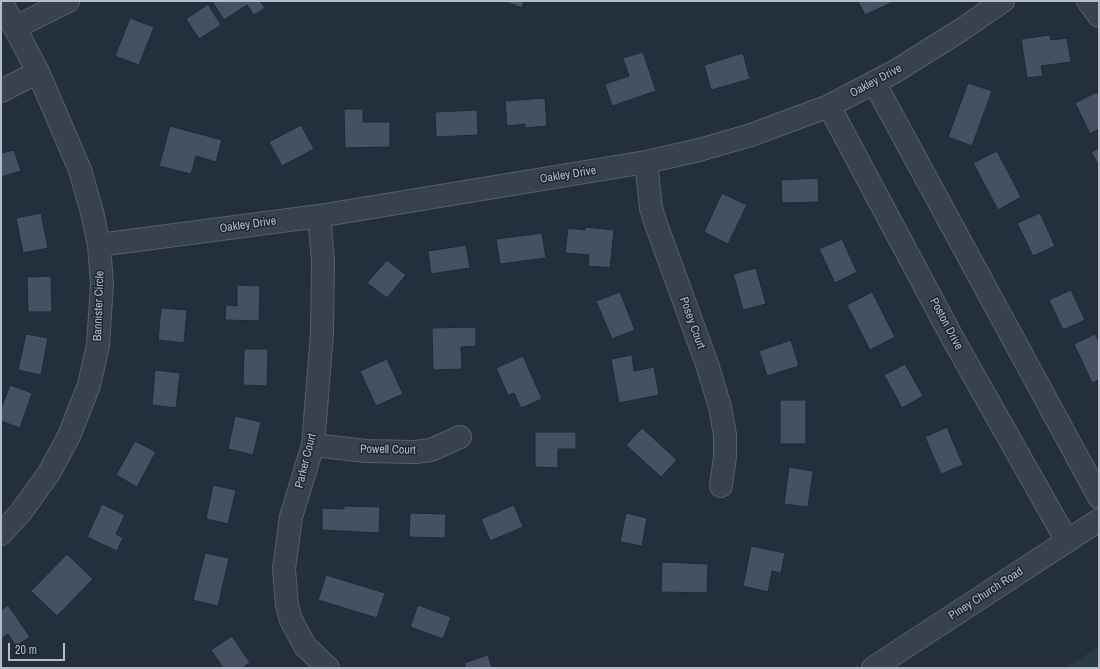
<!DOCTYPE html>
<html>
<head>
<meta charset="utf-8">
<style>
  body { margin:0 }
  #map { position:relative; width:1100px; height:669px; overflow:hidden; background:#242f3e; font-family:"Archivo Narrow",sans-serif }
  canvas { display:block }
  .frame { position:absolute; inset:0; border:2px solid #b4bcc9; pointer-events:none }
  .scale { position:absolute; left:8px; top:643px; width:57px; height:18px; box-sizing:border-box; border:2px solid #b4bcc9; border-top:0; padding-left:5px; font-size:12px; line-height:14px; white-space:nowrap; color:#b4bcc9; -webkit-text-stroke:3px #1d2633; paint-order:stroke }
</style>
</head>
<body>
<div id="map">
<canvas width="1100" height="669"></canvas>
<div class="frame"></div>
<div class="scale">20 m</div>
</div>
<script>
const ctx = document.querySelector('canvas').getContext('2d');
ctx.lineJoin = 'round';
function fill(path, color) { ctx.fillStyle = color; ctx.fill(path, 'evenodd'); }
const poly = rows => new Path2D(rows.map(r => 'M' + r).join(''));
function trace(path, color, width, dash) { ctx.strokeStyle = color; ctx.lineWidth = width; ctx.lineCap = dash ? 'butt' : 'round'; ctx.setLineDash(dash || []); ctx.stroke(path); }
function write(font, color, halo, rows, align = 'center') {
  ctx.font = font + ' "Archivo Narrow",sans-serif'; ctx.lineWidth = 3; ctx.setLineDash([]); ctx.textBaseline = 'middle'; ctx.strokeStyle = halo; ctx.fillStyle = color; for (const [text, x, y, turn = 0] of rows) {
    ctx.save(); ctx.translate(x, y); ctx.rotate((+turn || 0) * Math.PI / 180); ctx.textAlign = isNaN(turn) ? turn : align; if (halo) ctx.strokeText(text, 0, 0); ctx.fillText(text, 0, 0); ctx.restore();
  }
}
const green = poly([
  [1099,646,1099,668,1066,668]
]);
const building = poly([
  [212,1,260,1,265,8,254,15,247,5,224,20,212,1],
  [503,1,524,1,522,8,503,1],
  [858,1,895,1,865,15,858,1],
  [208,4,221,25,199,39,186,19,208,4],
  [130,18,154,27,139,65,115,56,130,18],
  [1050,35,1051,40,1067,38,1071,62,1041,66,1043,76,1027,78,1021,39,1050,35],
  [643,52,656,91,612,106,605,84,629,76,623,58,643,52],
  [743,53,750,79,711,90,704,65,743,53],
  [968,83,992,91,972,146,948,137,968,83],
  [1097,92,1099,96,1099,129,1090,134,1075,103,1097,92],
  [545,98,547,126,525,128,525,124,507,126,505,101,545,98],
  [344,109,363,109,363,122,390,122,390,147,345,148,344,109],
  [477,110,478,135,436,137,435,112,477,110],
  [301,125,314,149,282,166,269,142,301,125],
  [170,126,222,140,216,162,196,156,191,174,159,166,170,126],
  [1099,148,1099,166,1091,152,1099,148],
  [14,150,21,171,1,177,1,153,14,150],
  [997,151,1021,197,998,210,973,163,997,151],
  [818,178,819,202,782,203,781,180,818,178],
  [722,193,747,205,728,244,704,232,722,193],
  [41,213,48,248,23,253,16,218,41,213],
  [1040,213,1055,246,1033,256,1017,223,1040,213],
  [585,227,614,230,610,268,588,266,589,255,565,253,568,228,585,230,585,227],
  [542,233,546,258,500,264,496,239,542,233],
  [842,239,857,272,835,283,819,249,842,239],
  [466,245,470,268,431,274,428,251,466,245],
  [387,260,406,275,387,298,367,283,387,260],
  [756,268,766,304,743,310,733,274,756,268],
  [51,276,52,312,28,312,27,277,51,276],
  [237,285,260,286,259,321,225,320,226,305,237,306,237,285],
  [1071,290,1085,320,1063,330,1049,300,1071,290],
  [620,292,635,330,612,339,596,301,620,292],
  [872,292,895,337,870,350,847,305,872,292],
  [161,308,187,310,184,343,158,340,161,308],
  [476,327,476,346,461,347,462,369,433,370,432,328,476,327],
  [26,334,48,338,41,375,18,370,26,334],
  [1095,334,1099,342,1099,380,1092,383,1074,344,1095,334],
  [791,340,799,366,767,376,759,351,791,340],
  [244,349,268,349,267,386,243,385,244,349],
  [632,355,634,371,654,367,659,395,619,403,611,359,632,355],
  [523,356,542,399,521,408,514,393,508,395,496,368,523,356],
  [387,359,403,394,376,406,360,371,387,359],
  [905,364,923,396,902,408,884,375,905,364],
  [155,370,180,373,176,408,152,405,155,370],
  [10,385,32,393,20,428,1,421,1,409,10,385],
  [780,400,806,400,806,444,780,444,780,400],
  [235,416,261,422,253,455,228,449,235,416],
  [947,427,963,465,941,474,925,437,947,427],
  [642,428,677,460,661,477,626,445,642,428],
  [535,432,576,432,576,449,558,449,558,468,535,467,535,432],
  [135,441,156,452,137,487,116,475,135,441],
  [789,467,813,471,808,507,784,504,789,467],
  [213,485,236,490,228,524,206,519,213,485],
  [102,504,125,515,116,534,123,538,117,551,87,537,102,504],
  [514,505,523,527,490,541,481,519,514,505],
  [344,506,380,507,379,533,322,530,322,508,344,509,344,506],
  [410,513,446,514,445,538,409,537,410,513],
  [626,513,647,518,642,546,620,542,626,513],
  [751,546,785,553,781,573,772,571,768,592,743,586,751,546],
  [205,553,229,558,218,606,193,600,205,553],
  [67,554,93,579,57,616,31,591,67,554],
  [662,562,708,564,707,593,661,592,662,562],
  [326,575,385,593,377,618,318,600,326,575],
  [8,605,30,637,16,646,8,634,1,639,1,610,8,605],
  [418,605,451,617,443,639,410,627,418,605],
  [232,636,250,663,242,668,223,668,211,650,232,636],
  [488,655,492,668,466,668,464,663,488,655]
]);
const minor = poly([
  [1088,1,1099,16],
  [16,27,68,1],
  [874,82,1099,497],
  [1,91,38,72],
  [829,106,952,337,1067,541],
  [646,162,651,208,656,224,707,364,720,407,725,435,725,456,721,486],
  [319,216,323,260,322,334,313,445,291,517,284,569,287,605,291,620,305,646,328,668],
  [99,245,319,216,646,162,699,150,751,135,829,106,894,72,961,30,1003,1],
  [313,445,366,451,415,452,431,450,460,437],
  [1,534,21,512,49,473,69,436,89,385,98,345,102,284,99,245,92,212,80,170,38,72,1,1],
  [873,668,1099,520]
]);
const streetNames = [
  ["Oakley Drive",876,81,-28],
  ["Oakley Drive",568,175,-9],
  ["Oakley Drive",248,225,-8],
  ["Bannister Circle",99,306,-88],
  ["Posey Court",692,323,70],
  ["Poston Drive",946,324,62],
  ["Powell Court",388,450,1],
  ["Parker Court",306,461,-76],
  ["Piney Church Road",986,594,-33]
];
fill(green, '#263c3f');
fill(building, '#455162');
trace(building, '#1f2835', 1);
trace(minor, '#565f6c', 24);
trace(minor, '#38414e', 22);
write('12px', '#b4bcc9', '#1d2633', streetNames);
</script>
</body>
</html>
